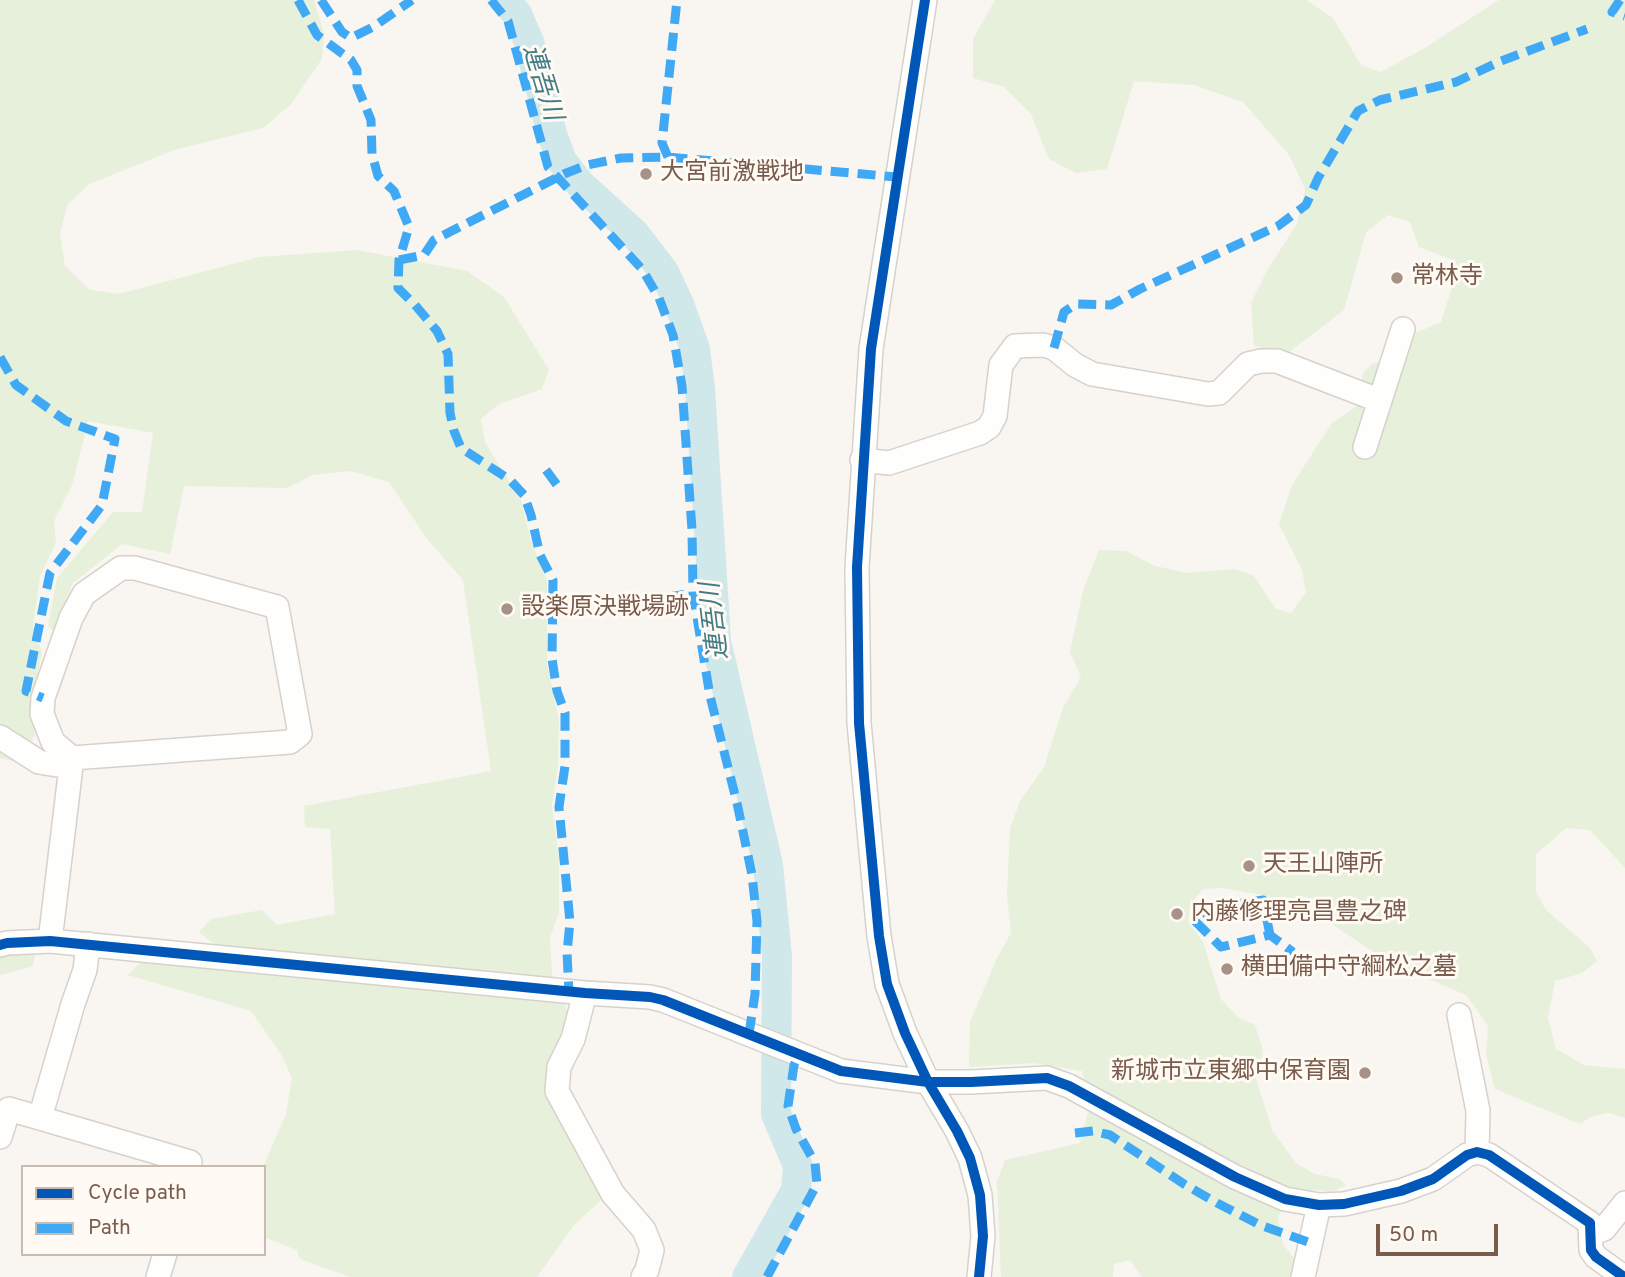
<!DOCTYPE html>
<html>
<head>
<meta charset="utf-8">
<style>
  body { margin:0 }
  #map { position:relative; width:1625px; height:1277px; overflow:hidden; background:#f9f5f0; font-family:Overpass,sans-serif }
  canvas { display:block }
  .legend { position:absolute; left:21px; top:1165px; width:245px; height:91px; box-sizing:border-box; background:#fffaf3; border:2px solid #cabbb1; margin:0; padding:9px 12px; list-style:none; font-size:21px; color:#7a5c4d }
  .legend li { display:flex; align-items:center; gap:14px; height:35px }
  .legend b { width:35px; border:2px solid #cabbb1 }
  .scale { position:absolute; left:1376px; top:1224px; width:122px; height:32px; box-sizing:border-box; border:4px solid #7a5c4d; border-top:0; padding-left:9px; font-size:21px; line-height:24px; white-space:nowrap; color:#7a5c4d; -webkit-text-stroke:5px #fffaf3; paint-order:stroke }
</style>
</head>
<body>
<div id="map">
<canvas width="1625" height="1277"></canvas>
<ul class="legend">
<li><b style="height:9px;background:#0057b8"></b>Cycle path</li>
<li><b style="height:9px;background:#3fa9f5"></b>Path</li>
</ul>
<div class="scale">50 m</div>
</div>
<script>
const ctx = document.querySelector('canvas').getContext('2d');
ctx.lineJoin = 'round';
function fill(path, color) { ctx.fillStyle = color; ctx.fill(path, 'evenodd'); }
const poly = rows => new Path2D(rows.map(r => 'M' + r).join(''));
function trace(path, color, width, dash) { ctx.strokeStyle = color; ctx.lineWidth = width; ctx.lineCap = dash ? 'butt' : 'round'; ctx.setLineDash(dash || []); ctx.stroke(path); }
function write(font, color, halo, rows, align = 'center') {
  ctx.font = font + ' Overpass,"Noto Sans JP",sans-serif'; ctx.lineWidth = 6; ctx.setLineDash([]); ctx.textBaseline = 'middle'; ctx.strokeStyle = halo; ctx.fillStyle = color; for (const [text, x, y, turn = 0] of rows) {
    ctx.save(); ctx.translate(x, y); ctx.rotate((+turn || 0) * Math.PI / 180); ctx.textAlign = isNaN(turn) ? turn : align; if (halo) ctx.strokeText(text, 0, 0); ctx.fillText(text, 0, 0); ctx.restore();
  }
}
const green = poly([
  [0,0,314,0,324,34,322,59,291,104,263,128,174,150,89,184,68,204,60,233,65,266,90,290,119,294,259,257,357,250,467,271,504,297,549,370,542,389,499,404,481,419,485,442,521,500,531,541,547,581,547,664,559,720,558,767,552,804,559,859,559,913,550,937,552,974,568,1014,554,1067,595,1171,601,1200,574,1225,537,1277,350,1277,300,1259,297,1250,264,1237,263,1167,286,1114,292,1078,281,1054,251,1011,128,975,143,960,217,946,199,932,211,919,262,910,277,925,335,914,330,829,305,827,304,806,491,771,463,580,427,539,389,482,351,471,313,475,287,488,184,486,170,554,122,544,72,584,54,632,48,626,57,578,113,512,142,512,153,433,88,421,72,485,54,521,56,543,40,576,33,627,42,652,31,707,35,735,17,762,0,758],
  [995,0,1306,0,1333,18,1361,65,1381,72,1423,49,1499,0,1625,0,1625,868,1590,830,1566,828,1536,854,1536,892,1546,910,1590,948,1597,961,1582,973,1555,981,1548,1017,1556,1049,1584,1065,1625,1069,1625,1118,1609,1113,1592,1116,1580,1124,1495,1089,1486,1055,1488,1026,1466,995,1410,971,1367,948,1335,926,1306,897,1297,897,1271,912,1263,895,1223,888,1203,889,1191,903,1188,922,1203,942,1221,999,1238,1017,1255,1025,1263,1051,1256,1079,1273,1132,1297,1164,1315,1174,1340,1179,1346,1186,1333,1191,1290,1189,1278,1218,1283,1244,1295,1260,1291,1277,1142,1277,1130,1260,1114,1264,1113,1277,1001,1277,997,1181,1005,1160,1080,1143,1089,1108,1082,1071,1034,1063,969,1067,970,1022,997,958,1011,933,1007,895,1010,828,1020,801,1044,767,1063,708,1081,677,1070,652,1083,591,1099,550,1126,551,1155,566,1188,573,1234,569,1253,575,1276,609,1291,613,1306,592,1302,570,1279,524,1292,485,1332,423,1362,403,1362,375,1372,363,1399,360,1414,334,1441,322,1457,272,1453,260,1419,247,1410,222,1388,215,1366,232,1344,310,1284,356,1254,345,1251,303,1269,267,1297,224,1305,189,1289,155,1243,102,1194,85,1134,81,1107,169,1076,173,1049,159,1031,114,1004,87,973,78,973,39],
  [36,949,33,966,0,975,0,954]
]);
const river = poly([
  [505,0,517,14,529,42,552,134,562,161,579,183,634,233,664,272,679,304,695,349,700,389,716,641,768,865,777,956,776,1114,798,1166,796,1190,747,1277]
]);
const minor = poly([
  [925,0,871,349,857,567,859,723,879,936,887,984,905,1033,928,1082,957,1131,970,1158,980,1195,983,1236,979,1277],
  [1365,447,1403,329],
  [862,460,889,463,980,433,989,427,995,416,1001,365,1015,346,1043,345,1054,348,1075,365,1092,374,1208,394,1219,393,1248,364,1261,361,1277,361,1378,400],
  [0,737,39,762,69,767],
  [50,941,72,758,290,742,300,734,277,607,135,568,121,568,84,594,71,618,43,698,42,714,53,742,72,758],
  [0,945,7,943,50,941,585,993,650,997,663,1000,841,1071,928,1082,971,1082,1047,1078,1069,1086,1235,1177,1285,1199,1319,1205,1344,1204,1401,1191,1433,1179,1467,1155,1477,1152,1489,1155,1590,1223,1591,1250,1596,1257,1624,1277],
  [585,993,573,1039,559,1067,557,1091,613,1194,644,1230,652,1250,647,1270,643,1277],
  [1459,1015,1478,1111,1477,1152],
  [40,1118,73,1004,85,970,88,944],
  [0,1137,9,1109,190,1162,189,1167],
  [1592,1233,1604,1229,1625,1203],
  [158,1277,165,1254],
  [1303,1277,1319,1205]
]);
const quiet = poly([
  [298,0,317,35,351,60,357,70,357,86,371,120,372,154,378,176,394,191,409,227,399,260,398,288,415,305,437,331,448,354,450,413,454,431,461,448,510,480,524,495,531,515,540,555,553,580,552,659,557,691,565,713,565,766,559,807,570,922,567,953,569,992],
  [321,0,342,32,351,38,373,27,412,0],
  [491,0,508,21,548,167,642,269,659,298,673,335,682,386,692,530,693,593,710,696,737,803,752,875,757,921,755,994,749,1034],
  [1620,0,1612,12,1625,16],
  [668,157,662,143,677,0],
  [399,260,424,255,434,240,564,174,587,165,621,158,668,157,897,177],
  [1054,348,1064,312,1076,304,1111,305,1140,289,1278,226,1306,205,1318,178,1358,111,1380,100,1456,82,1501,61,1587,29],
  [0,357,16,385,66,421,115,439,102,505,50,573,26,691,43,698],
  [546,470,560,489],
  [613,606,693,593],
  [1270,935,1263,900,1223,906,1195,921,1221,947,1270,935,1293,952],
  [1075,1133,1093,1131,1110,1135,1184,1184,1217,1203,1260,1225,1311,1243],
  [767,1277,817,1184,815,1163,796,1129,788,1106,794,1065,799,1054]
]);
const cycleway = poly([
  [925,0,871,349,857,567,859,723,879,936,887,984,905,1033,928,1082,957,1131,970,1158,980,1195,983,1236,979,1277],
  [0,945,7,943,50,941,585,993,650,997,663,1000,841,1071,928,1082,971,1082,1047,1078,1069,1086,1235,1177,1285,1199,1319,1205,1344,1204,1401,1191,1433,1179,1467,1155,1477,1152,1489,1155,1590,1223,1591,1250,1596,1257,1624,1277]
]);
const markers = [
  [646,174,7,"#a69286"],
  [1397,278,7,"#a69286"],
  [507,609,7,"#a69286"],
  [1249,866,7,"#a69286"],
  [1177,914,7,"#a69286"],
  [1227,969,7,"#a69286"],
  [1365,1073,7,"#a69286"]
];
const poiNames = [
  ["大宮前激戦地",660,174],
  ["常林寺",1411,278],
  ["設楽原決戦場跡",521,609],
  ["天王山陣所",1263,866],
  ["内藤修理亮昌豊之碑",1191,914],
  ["横田備中守綱松之墓",1241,969],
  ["新城市立東郷中保育園",1351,1073,"right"]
];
const waterNames = [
  ["連吾川",540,83,73],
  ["連吾川",717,621,-97]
];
fill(green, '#e7f0db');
trace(river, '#d0e8ea', 30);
trace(minor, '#d7d1cb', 26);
trace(minor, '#fefefd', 23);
trace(quiet, '#3fa9f5', 9, [18, 9]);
trace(cycleway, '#0057b8', 10);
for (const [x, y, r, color] of markers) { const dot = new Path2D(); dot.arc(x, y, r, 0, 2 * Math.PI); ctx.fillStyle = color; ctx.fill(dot); trace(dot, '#fffaf3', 2.5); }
write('24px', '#7a5c4d', '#fffaf3', poiNames, 'left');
write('italic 26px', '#437c86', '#fffaf3', waterNames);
</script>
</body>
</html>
